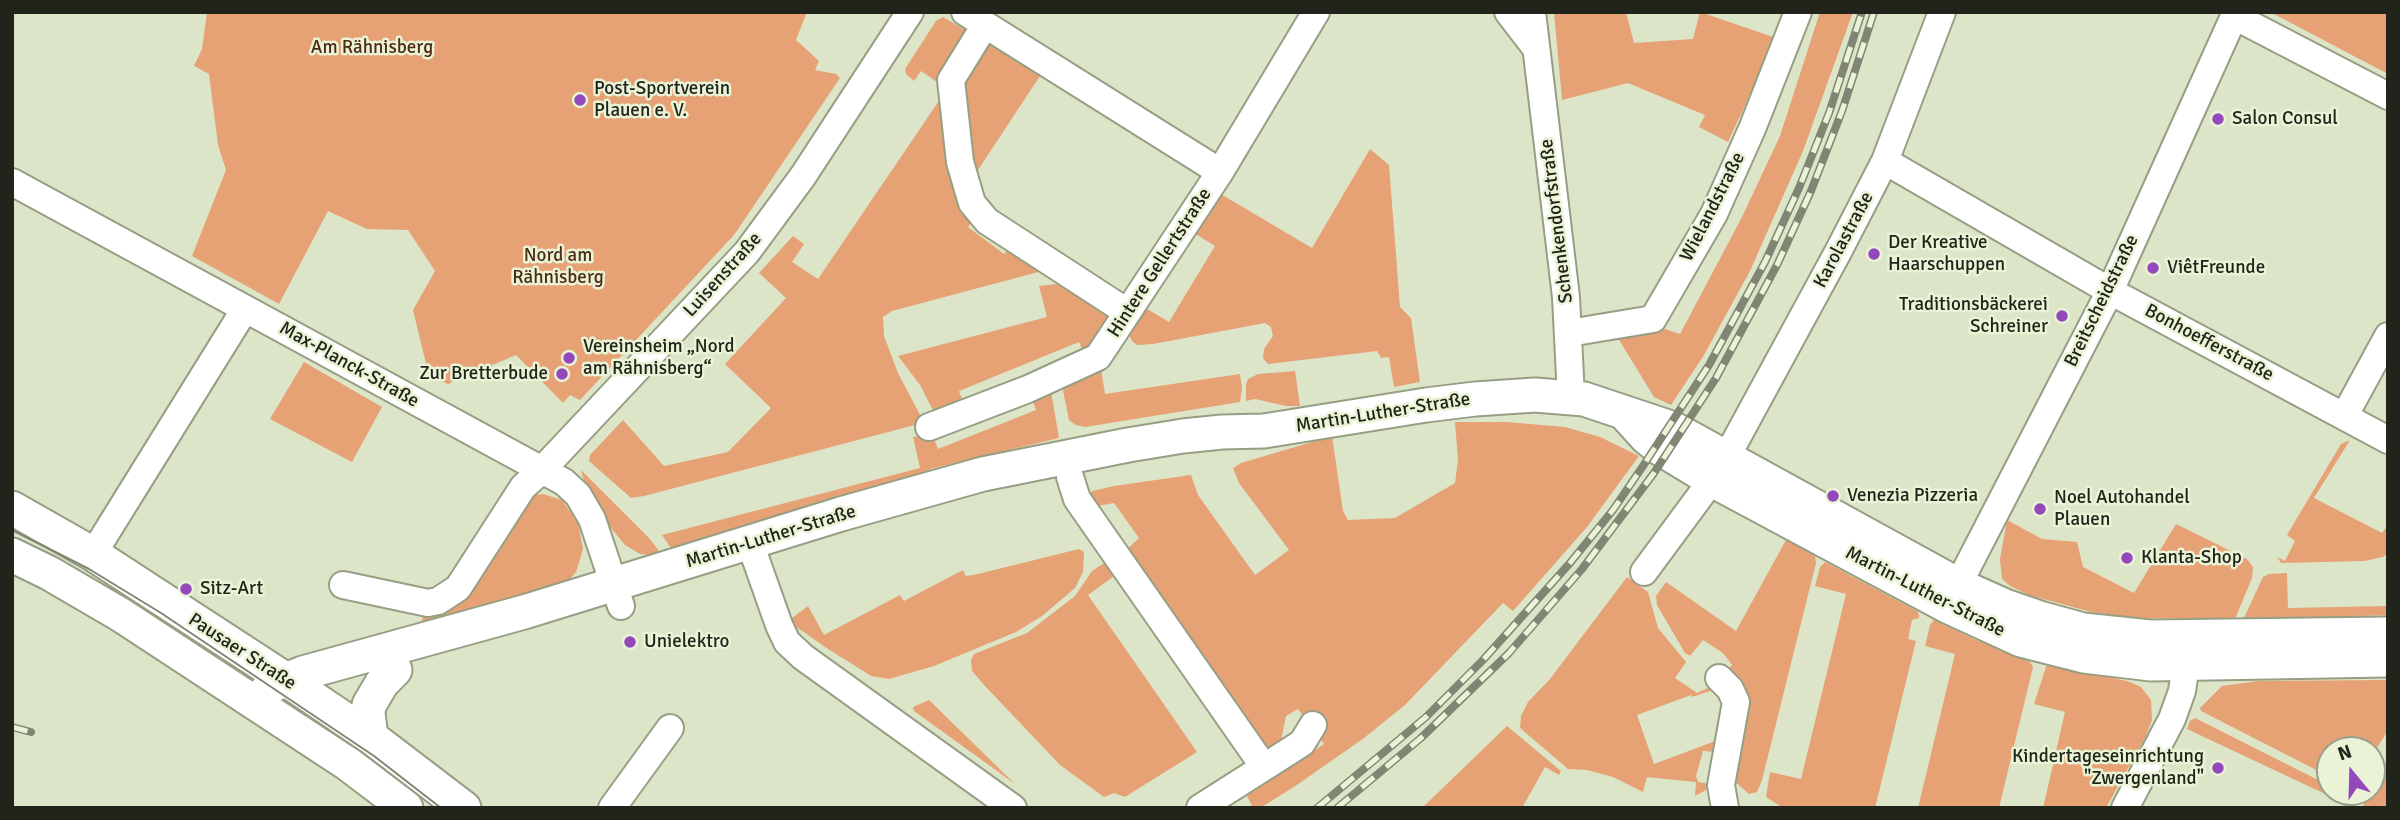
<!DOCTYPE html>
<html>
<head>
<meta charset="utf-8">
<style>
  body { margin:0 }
  #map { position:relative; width:2400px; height:820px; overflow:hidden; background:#dde5c9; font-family:Signika,sans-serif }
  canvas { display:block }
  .frame { position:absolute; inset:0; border:14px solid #21241a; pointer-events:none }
  .north { position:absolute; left:2316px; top:736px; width:70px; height:70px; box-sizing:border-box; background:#eaf3d6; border:2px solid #9aa08b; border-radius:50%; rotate:341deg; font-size:19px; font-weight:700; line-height:28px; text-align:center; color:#21241a }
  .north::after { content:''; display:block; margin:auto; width:24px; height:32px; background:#9349bc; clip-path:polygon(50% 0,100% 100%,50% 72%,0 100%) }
</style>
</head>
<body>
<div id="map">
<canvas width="2400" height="820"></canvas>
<div class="frame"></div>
<div class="north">N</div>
</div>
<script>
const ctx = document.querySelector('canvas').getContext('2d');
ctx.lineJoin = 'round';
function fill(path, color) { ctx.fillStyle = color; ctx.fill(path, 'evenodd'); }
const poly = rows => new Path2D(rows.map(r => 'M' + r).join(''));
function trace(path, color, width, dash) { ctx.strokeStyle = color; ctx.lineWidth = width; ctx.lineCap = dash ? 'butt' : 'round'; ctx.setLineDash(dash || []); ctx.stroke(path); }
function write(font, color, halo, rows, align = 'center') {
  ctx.font = font + ' Signika,sans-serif'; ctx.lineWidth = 5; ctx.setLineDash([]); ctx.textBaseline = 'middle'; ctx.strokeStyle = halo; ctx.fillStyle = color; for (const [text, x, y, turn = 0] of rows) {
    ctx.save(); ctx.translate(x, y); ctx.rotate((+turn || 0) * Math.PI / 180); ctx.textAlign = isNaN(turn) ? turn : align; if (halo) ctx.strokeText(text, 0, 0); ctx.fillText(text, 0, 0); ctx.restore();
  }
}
const green = poly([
  [207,12,807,12,796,40,819,61,815,70,836,74,840,78,734,235,580,400,570,395,563,403,516,355,448,384,429,376,413,310,435,271,408,230,367,229,328,211,279,304,192,256,226,170,218,145,209,74,194,66,202,49],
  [1554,12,1626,12,1634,43,1693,39,1700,12,1776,38,1728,142,1699,127,1705,115,1628,83,1562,100],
  [1820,12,1853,12,1803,151,1750,271,1704,355,1671,405,1654,397,1618,338,1662,328,1680,334,1742,217,1780,136],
  [2270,12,2388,12,2388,74],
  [943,17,967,31,958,53,976,216,968,227,1004,254,1012,244,1042,271,892,311,883,317,884,336,898,373,920,415,920,422,915,425,644,496,631,498,589,461,590,455,623,420,664,466,728,452,771,408,725,364,786,298,759,273,793,236,804,244,792,262,818,279,947,89,921,71,914,81,906,74,905,69,936,21],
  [982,40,1040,76,970,182,964,152,965,78],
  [1370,149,1389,165,1400,307,1411,318,1420,382,1394,387,1389,357,1381,358,1377,351,1268,364,1263,358,1264,349,1273,336,1271,327,1265,323,1153,344,1137,345,1132,341,1128,332,1142,306,1169,322,1215,246,1189,230,1214,190,1312,248],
  [1066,283,1113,314,1085,356,1079,342,959,391,965,406,936,416,920,385,898,356,1047,317,1039,286],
  [304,362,382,407,352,462,270,419],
  [1100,362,1105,394,1240,374,1242,389,1240,402,1085,427,1076,425,1069,420,1061,381],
  [1295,371,1300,406,1286,406,1255,399,1246,401,1246,384,1248,379,1258,374],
  [1051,391,1059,438,930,469,923,479,673,551,662,535,920,468,913,437,932,434,938,449,1036,410,1031,396],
  [1455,422,1507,422,1565,427,1600,437,1639,456,1587,527,1513,611,1503,603,1405,705,1364,738,1294,787,1260,808,1253,808,1247,796,1324,744,1298,709,1286,716,1281,740,1261,752,1122,554,1139,538,1114,503,1092,507,1087,498,1092,491,1114,486,1191,475,1198,495,1255,575,1289,550,1239,483,1233,468,1241,463,1332,436,1343,511,1348,520,1395,518,1455,483,1458,460],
  [2350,440,2314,498,2382,533,2388,525,2388,553,2383,557,2364,561,2281,563,2277,557,2285,561,2295,541,2287,535,2341,444],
  [581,470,649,538,663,556,640,554,625,545,606,522,585,485],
  [543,494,562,500,578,523,583,549,576,572,560,590,416,631,424,616,452,609,534,495],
  [2007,520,2042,539,2077,542,2083,567,2134,593,2176,524,2247,559,2253,567,2252,578,2235,619,2133,618,2091,612,2029,595,2010,586,2002,579,2000,559],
  [1786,540,1815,556,1816,563,1762,780,1757,792,1749,794,1733,780,1726,671,1732,665,1723,653,1703,640,1690,656,1685,653,1657,605,1656,596,1666,582,1736,631],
  [1079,549,1084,552,1083,572,1075,588,1042,616,1016,632,934,666,889,679,871,676,825,647,795,626,792,618,808,606,824,635,900,595,904,601,963,570,966,576,978,574],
  [1109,560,1121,571,1088,595,1197,752,1125,797,1114,793,1104,797,1060,765,985,686,972,671,971,660,974,654,1027,633,1075,596,1092,571],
  [1825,562,1917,611,1919,615,1919,618,1912,620,1908,639,1916,641,1875,808,1783,808,1766,797,1770,772,1801,779,1846,594,1815,586,1820,567],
  [2287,573,2288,608,2388,606,2388,615,2243,620,2263,577,2269,574],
  [1627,577,1648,592,1658,628,1686,662,1675,678,1697,693,1714,685,1716,689,1692,697,1691,695,1637,715,1654,764,1718,740,1716,752,1703,751,1696,776,1698,782,1710,784,1706,790,1695,796,1696,782,1647,777,1643,792,1613,777,1587,770,1568,769,1520,728,1521,716,1528,702,1550,679],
  [1934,620,1974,639,2030,662,2033,667,1999,808,1918,808,1955,654,1925,646,1930,625],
  [2047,664,2127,681,2141,687,2151,700,2152,720,2146,736,2106,808,2043,808,2065,712,2034,704],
  [2388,680,2388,730,2372,756,2372,750,2330,750,2330,777,2201,711,2200,708,2222,686,2258,681],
  [929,700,1015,784,914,711,913,707],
  [2195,718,2330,786,2330,792,2342,792,2348,795,2355,799,2355,808,2187,729,2190,721],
  [1507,726,1561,771,1559,775,1545,767,1522,808,1422,808],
  [2388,758,2388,808,2362,808,2370,792,2372,792,2372,787]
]);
const minor = poly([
  [965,12,1220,172],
  [1508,12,1535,47],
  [1532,12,1566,297,1571,397],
  [2234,16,2388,96],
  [985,25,951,80,960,162,972,203,987,221,1127,312],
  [1885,161,2110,291,2388,440],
  [12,182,564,482,578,495,592,519,621,606],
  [1569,333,1653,319,1714,214,1752,129,1798,12],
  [2345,415,2388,336],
  [929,427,1028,389,1098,357,1220,172,1316,12],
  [1726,458,1838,252,1885,161,1942,12],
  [1070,477,1077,499,1264,767],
  [750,543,779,625,787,642,803,657,1013,808],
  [93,554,245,309],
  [1644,572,1712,480],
  [343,585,428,603,438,601,458,588,523,487,541,471,747,252,803,176,910,12],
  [1958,585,2110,291,2236,12],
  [1719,678,1730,689,1736,702,1721,785,1725,808],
  [612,808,670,728],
  [1200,808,1302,743,1313,725],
  [2125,808,2172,719,2182,691,2186,664]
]);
const major = poly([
  [1627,416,1646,437,1661,449,1712,480,1947,606,2021,640,2084,656,2151,664,2388,660],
  [12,508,93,554,285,679,371,737,464,808],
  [12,555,49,573,121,615,348,764,406,808],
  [256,703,271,686,303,673,524,612,841,514,983,474,1128,445,1183,436,1222,432,1264,431,1426,405,1475,399,1535,395,1584,399,1674,429,1958,585,2005,606,2043,619,2083,630,2150,637,2388,634],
  [371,737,368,714,369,705,382,683,395,670]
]);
const tram = poly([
  [12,530,89,569,161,613,374,756,441,808]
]);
const rail = poly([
  [12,727,31,732],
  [1317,808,1426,717,1483,660,1570,563,1613,510,1643,466,1709,365,1765,262,1799,188,1829,113,1862,12],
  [1337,808,1421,738,1509,653,1582,569,1654,473,1716,378,1777,265,1811,191,1842,111,1874,12]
]);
const markers = [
  [580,100,7,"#9349bc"],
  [2218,119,7,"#9349bc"],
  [1874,254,7,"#9349bc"],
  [2153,268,7,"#9349bc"],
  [2062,316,7,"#9349bc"],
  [569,358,7,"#9349bc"],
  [562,374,7,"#9349bc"],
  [1833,496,7,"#9349bc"],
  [2040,509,7,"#9349bc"],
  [2127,558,7,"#9349bc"],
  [186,589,7,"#9349bc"],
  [630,642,7,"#9349bc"],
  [2218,768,7,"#9349bc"]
];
const parkNames = [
  ["Am Rähnisberg",372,48],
  ["Nord am",558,256],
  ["Rähnisberg",558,278]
];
const poiNames = [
  ["Post-Sportverein",594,89],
  ["Plauen e. V.",594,111],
  ["Salon Consul",2232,119],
  ["Der Kreative",1888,243],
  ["Haarschuppen",1888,265],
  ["ViêtFreunde",2167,268],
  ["Traditionsbäckerei",2048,305,"right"],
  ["Schreiner",2048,327,"right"],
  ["Vereinsheim „Nord",583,347],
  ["am Rähnisberg“",583,369],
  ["Zur Bretterbude",548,374,"right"],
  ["Venezia Pizzeria",1847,496],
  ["Noel Autohandel",2054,498],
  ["Plauen",2054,520],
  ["Klanta-Shop",2141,558],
  ["Sitz-Art",200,589],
  ["Unielektro",644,642],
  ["Kindertageseinrichtung",2204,757,"right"],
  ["\"Zwergenland\"",2204,779,"right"]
];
const streetNames = [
  ["Wielandstraße",1713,207,-63],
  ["Schenkendorfstraße",1557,221,-97],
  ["Karolastraße",1844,240,-62],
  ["Hintere Gellertstraße",1160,263,-57],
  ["Luisenstraße",723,275,-48],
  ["Breitscheidstraße",2102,301,-64],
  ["Bonhoefferstraße",2209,343,28],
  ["Max-Planck-Straße",349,365,29],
  ["Martin-Luther-Straße",1383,413,-9],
  ["Martin-Luther-Straße",771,537,-17],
  ["Martin-Luther-Straße",1925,592,27],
  ["Pausaer Straße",242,652,33]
];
fill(green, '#e6a174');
trace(minor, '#969f84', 30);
trace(major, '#969f84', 37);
trace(minor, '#fff', 26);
trace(major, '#fff', 33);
trace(tram, '#808673', 2);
trace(rail, '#808673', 8);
trace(rail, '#eaf3d6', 5, [16]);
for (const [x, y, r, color] of markers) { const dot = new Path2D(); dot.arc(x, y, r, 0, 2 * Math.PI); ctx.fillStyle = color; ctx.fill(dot); trace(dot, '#eaf3d6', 2.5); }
write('19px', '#4d2c15', '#eaf3d6', parkNames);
write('19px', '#21241a', '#eaf3d6', poiNames, 'left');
write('19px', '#21241a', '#eaf3d6', streetNames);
</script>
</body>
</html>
